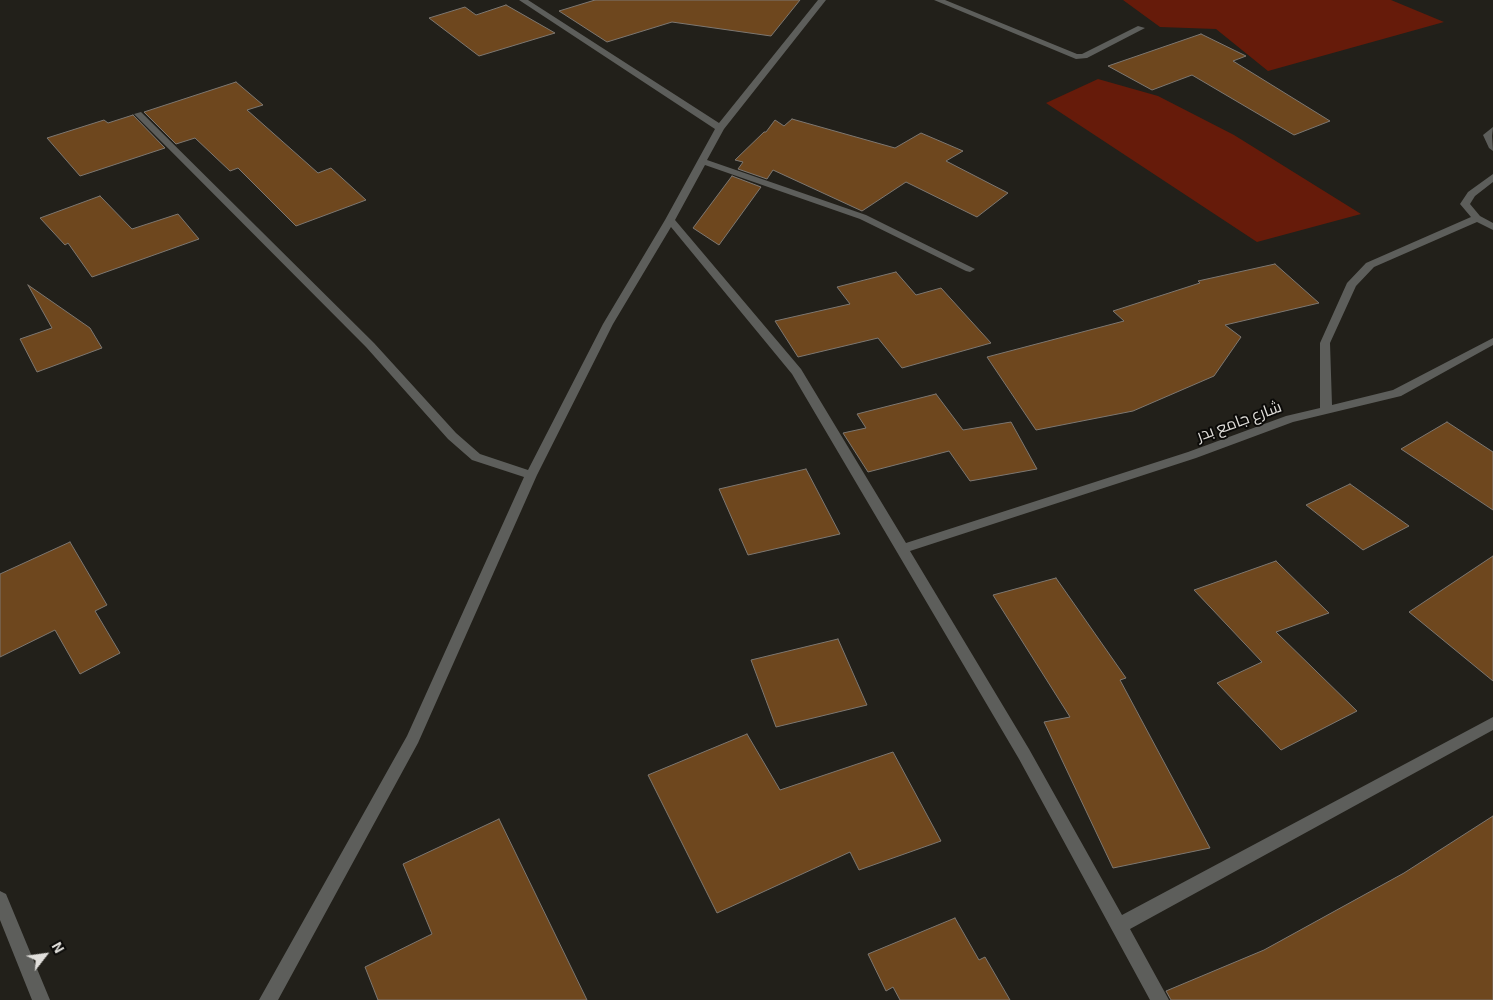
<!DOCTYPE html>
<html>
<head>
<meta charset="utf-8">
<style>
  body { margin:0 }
  #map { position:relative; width:1493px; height:1000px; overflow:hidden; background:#22201a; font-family:"Exo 2",sans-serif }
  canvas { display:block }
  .north { position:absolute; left:20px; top:930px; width:50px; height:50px; -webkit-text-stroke:4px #0b0a08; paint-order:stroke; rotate:60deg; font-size:14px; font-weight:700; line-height:20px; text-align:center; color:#e1dfdb }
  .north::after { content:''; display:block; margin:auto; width:18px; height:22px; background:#e1dfdb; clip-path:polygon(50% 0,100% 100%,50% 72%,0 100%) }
</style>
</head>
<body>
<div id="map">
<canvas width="1493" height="1000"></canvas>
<div class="north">N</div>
</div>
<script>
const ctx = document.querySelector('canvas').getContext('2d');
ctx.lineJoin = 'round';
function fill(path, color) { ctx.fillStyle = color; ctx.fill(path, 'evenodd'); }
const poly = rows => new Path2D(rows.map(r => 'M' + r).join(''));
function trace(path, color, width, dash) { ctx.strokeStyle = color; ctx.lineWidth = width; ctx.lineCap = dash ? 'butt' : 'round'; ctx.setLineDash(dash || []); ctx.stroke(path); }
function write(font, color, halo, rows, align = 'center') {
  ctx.font = font + ' "Exo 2",Cairo,sans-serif'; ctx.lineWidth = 4; ctx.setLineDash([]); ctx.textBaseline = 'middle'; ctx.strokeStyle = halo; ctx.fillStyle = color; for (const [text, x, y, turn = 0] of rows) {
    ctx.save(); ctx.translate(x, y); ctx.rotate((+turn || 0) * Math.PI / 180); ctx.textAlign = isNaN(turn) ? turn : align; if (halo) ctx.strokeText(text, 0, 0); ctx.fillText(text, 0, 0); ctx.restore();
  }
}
const green = poly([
  [1123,0,1391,0,1444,22,1268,71,1216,29,1160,27],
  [1098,79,1158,96,1234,135,1361,214,1257,242,1046,103]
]);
const building = poly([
  [595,0,800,0,771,36,672,22,607,42,559,11,595,0],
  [506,5,555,33,479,56,429,18,465,7,476,15,506,5],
  [1201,34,1246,56,1233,61,1330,121,1294,135,1192,75,1152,90,1108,66,1201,34],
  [236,82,263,105,247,110,318,173,331,168,366,200,296,226,238,168,230,171,195,138,176,144,144,112,236,82],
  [133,115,165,148,80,176,47,138,104,120,108,123,133,115],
  [792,119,895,148,921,133,963,151,946,161,1008,193,977,217,906,182,862,211,773,170,767,179,738,169,743,162,735,160,764,132,766,132,775,120,784,126,792,119],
  [732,176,761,187,719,245,693,228,732,176],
  [100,196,132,229,178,214,199,239,92,277,68,243,65,245,40,218,100,196],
  [1275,264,1319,303,1225,325,1241,337,1214,376,1133,411,1036,430,987,357,1124,321,1113,311,1200,283,1198,281,1275,264],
  [896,272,916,295,941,288,991,343,902,368,878,338,798,357,775,321,850,304,837,287,896,272],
  [28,285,90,328,102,348,37,372,20,339,52,328,28,285],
  [936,394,963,430,1011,422,1037,469,970,481,949,451,868,472,843,433,866,428,857,414,936,394],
  [1447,422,1493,452,1493,510,1401,449,1447,422],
  [806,469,840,534,748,555,719,489,806,469],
  [1350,484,1409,526,1363,550,1306,505,1350,484],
  [70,542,107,605,95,611,120,653,80,674,55,630,0,657,0,574,70,542],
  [1493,556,1493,681,1409,612,1493,556],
  [1276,561,1329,613,1276,632,1357,711,1281,750,1217,683,1262,662,1194,590,1276,561],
  [1056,578,1126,678,1120,680,1210,848,1113,868,1044,722,1070,717,993,595,1056,578],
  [838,639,867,705,776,727,751,660,838,639],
  [747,734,780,790,893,752,941,841,859,870,850,852,717,913,648,775,747,734],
  [1493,816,1493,1000,1171,1000,1166,991,1264,950,1404,873,1493,816],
  [499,819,587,1000,378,1000,365,967,432,934,403,864,499,819],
  [955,918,979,960,985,957,1010,1000,900,1000,893,987,886,991,868,954,955,918]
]);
const minor = poly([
  [519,0,528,0,719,123,818,0,826,0,724,129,707,160,866,215,975,269,970,272,966,271,860,219,705,165,675,220,801,369,906,543,1188,452,1286,416,1320,408,1320,343,1347,283,1366,263,1471,217,1460,204,1468,192,1493,174,1493,182,1475,196,1470,204,1480,216,1493,223,1493,230,1477,222,1374,267,1356,286,1330,343,1332,405,1393,390,1493,338,1493,345,1401,396,1293,422,1196,458,910,551,1029,749,1122,915,1493,717,1493,730,1130,929,1169,1000,1150,1000,1019,759,792,374,671,227,613,324,537,475,418,743,278,1000,259,1000,407,736,524,477,472,460,448,439,366,347,134,114,141,112,374,343,456,433,480,454,528,470,603,324,665,220,715,129,519,0],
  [934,0,945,0,1077,54,1082,54,1138,26,1145,28,1087,58,1076,59,934,0],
  [1493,127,1492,136,1493,151,1489,148,1483,135,1493,127],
  [0,891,6,894,50,1000,32,1000,0,920,0,891]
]);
const streetNames = [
  ["شارع جامع بدر",1239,421,-20]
];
fill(green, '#661b0a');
fill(building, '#6e471e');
trace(building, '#7d7771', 1);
fill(minor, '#5d5e5b');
write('16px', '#e1dfdb', '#0b0a08', streetNames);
</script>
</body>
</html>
